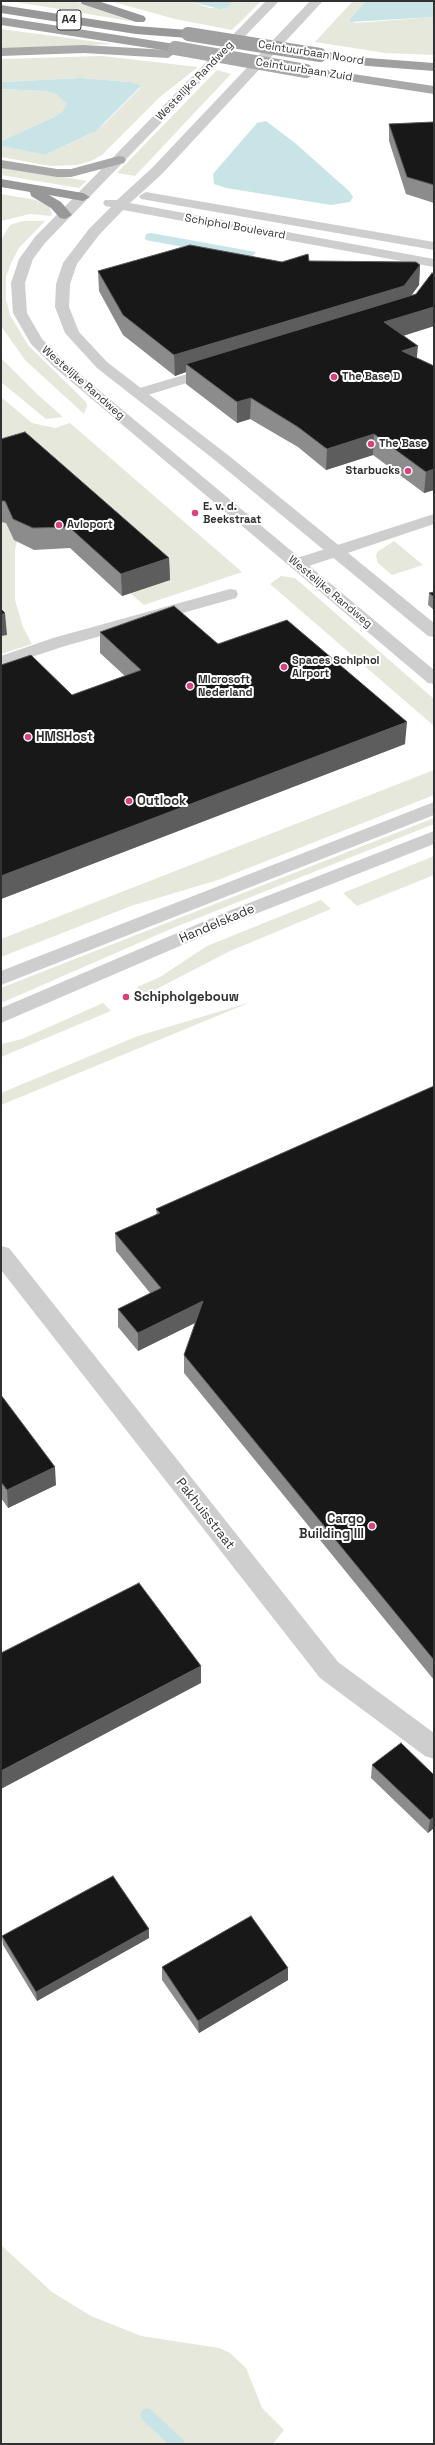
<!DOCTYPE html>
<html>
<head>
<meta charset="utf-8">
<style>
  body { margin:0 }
  #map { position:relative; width:435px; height:2445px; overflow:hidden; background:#fff; font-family:"Space Grotesk",sans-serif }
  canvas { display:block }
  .frame { position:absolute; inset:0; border:2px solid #313131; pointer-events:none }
</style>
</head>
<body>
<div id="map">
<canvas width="435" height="2445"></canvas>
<div class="frame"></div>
</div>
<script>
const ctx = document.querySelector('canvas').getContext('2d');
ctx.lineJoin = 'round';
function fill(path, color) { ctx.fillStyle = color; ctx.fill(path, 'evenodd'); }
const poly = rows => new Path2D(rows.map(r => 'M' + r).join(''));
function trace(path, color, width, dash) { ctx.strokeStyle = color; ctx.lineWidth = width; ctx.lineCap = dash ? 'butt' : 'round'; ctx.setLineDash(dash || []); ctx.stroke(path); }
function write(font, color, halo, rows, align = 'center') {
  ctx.font = font + ' "Space Grotesk",sans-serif'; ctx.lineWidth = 4; ctx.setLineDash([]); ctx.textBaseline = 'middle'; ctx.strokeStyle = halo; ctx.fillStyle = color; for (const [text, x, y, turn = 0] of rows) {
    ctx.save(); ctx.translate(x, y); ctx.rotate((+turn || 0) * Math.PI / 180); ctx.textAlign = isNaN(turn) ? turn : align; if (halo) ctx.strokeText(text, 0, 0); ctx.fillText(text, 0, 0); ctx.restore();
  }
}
const green = poly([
  [9,1,75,1,134,22,65,10],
  [110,1,188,1,210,8,228,7,233,1,261,1,232,30,175,19],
  [353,1,366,1,349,20,356,23,434,17,434,55,385,53,315,42],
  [1,29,113,44,1,49],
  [102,56,198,67,161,96,102,155,91,161,77,165,51,166,1,157,1,146,45,155,90,134,104,124,141,87,131,82,80,78,1,82,1,59],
  [217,70,231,74,135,176,117,173],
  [1,89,45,91,56,94,67,104,62,112,54,117,1,141],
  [1,166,58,176,87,181,79,188,1,175],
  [1,194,36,200,50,207,52,216,30,214,1,221],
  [23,221,45,221,19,248,11,263,6,277,6,299,10,315,28,345,86,402,87,406,84,414,25,360,1,326,1,240,10,225],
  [1,358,37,394,63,417,46,419,1,382],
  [1,397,32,423,55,428,70,423,242,572,144,605,70,541,19,532,15,550,15,600,23,627,32,644,1,654],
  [394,541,423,565,392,575,378,563,376,556,377,552],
  [281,576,295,578,434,699,434,726,270,584],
  [434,770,434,795,218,880,131,906,1,957,1,939],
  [434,818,434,824,173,928,1,1003,1,988],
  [434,856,434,875,357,906,343,893],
  [321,900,331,909,230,951,145,995,137,987,160,977,207,946],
  [251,1002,1,1105,1,1093,138,1036],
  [103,1003,111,1011,1,1057,1,1044,22,1039],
  [1,2245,52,2292,91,2316,141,2336,219,2348,230,2353,246,2368,262,2408,284,2430,273,2444,1,2444]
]);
const water = poly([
  [188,1,233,1,228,7,220,9],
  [366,1,434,1,434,17,351,22,349,20],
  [80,78,131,82,141,86,96,131,45,155,1,146,1,141,54,117,62,112,67,104,56,94,45,91,1,89,1,82],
  [266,121,295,143,349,191,353,197,350,202,331,205,226,188,214,184,213,174,257,123],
  [151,233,256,252,250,259,145,240,146,234]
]);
const stream = poly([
  [147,2415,178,2444]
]);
const minor = poly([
  [214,366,219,367,221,370,219,373,138,398,130,393,133,390,214,366],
  [434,514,434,524,303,568,297,569,291,568,289,564,291,560,434,514],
  [230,589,236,590,238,594,236,598,65,646,1,667,1,656,53,638,230,589],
  [1,1246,9,1248,338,1662,434,1733,434,1759,425,1756,320,1678,1,1270,1,1246]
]);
const tertiary = poly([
  [266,1,279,1,45,243,33,259,25,283,27,313,42,339,64,361,434,670,434,684,428,683,54,367,31,344,13,313,11,283,19,259,35,237,266,1],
  [310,1,323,1,162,174,130,203,434,259,434,267,123,210,99,235,77,264,70,284,69,307,79,332,107,362,228,455,434,623,434,637,428,636,216,461,97,368,65,333,55,307,56,284,63,263,89,229,111,207,105,206,103,203,105,200,117,200,152,168,310,1],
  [146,192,434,242,434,250,141,199,139,196,146,192],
  [434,802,434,815,1,985,1,971,434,802],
  [434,831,434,844,245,918,1,1023,1,1008,231,910,434,831]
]);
const primary = poly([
  [84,45,168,50,174,54,168,58,84,53,1,56,1,48,84,45],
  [306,67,434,86,434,94,302,74,300,71,306,67],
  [119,156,124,157,126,160,124,163,71,177,57,177,1,168,1,160,57,169,71,169,119,156]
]);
const trunk = poly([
  [1,17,175,44,181,48,175,52,1,25,1,17],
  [320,51,368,58,434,63,434,71,368,66,316,58,314,55,320,51]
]);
const motorway = poly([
  [80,1,98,1,144,16,146,19,144,22,136,22,82,4,80,1],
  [1,5,136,26,188,30,194,34,188,38,136,34,1,13,1,5],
  [1,179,83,193,90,197,83,201,49,195,61,202,72,215,65,219,60,218,51,208,31,196,30,192,1,187,1,179]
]);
const primaryBridge = poly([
  [175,48,306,71]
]);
const trunkBridge = poly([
  [188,34,320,55]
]);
const wall = poly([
  [434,122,434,203,406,194,389,141,389,124],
  [309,261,420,265,419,285,411,296,434,326,403,336,417,358,434,366,434,490,424,493,373,455,326,470,298,447,250,419,237,423,186,384,186,372,175,376,123,335,99,291,98,271],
  [1,439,169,558,170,580,122,596,70,548,34,550,14,540,6,523,1,522],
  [434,592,434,610,428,605,429,593],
  [100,632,218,644,405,744,1,899,1,665,72,695,125,676,100,653],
  [434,1086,434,1680,184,1373,184,1355,195,1323,138,1351,118,1327,118,1309,150,1293,116,1251,115,1233,157,1215,156,1209],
  [1,1395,56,1485,8,1508,1,1498],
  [401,1743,434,1828,428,1833,371,1778,372,1765],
  [149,1929,149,1938,37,2001,3,1945,2,1936],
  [162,1967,288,1980,199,2033,162,1980]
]);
const shadedWall = poly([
  [420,265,419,285,403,306,186,364,186,372,175,376,174,355],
  [434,307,434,326,383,342,384,322],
  [418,346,416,366,402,351],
  [251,398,250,419,237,423,237,402],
  [374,434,373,455,326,470,327,449],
  [434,469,434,490,424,493,426,472],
  [169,558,170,580,122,596,121,574],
  [5,613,7,635,1,636,1,615],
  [407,722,405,744,1,899,1,876],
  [203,1301,203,1319,138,1351,138,1333],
  [55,1467,56,1485,8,1508,7,1490],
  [201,1666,201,1683,1,1789,1,1771],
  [434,1817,434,1828,428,1833,430,1820],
  [149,1929,149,1938,37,2001,36,1992],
  [288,1968,288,1980,199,2033,198,2021]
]);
const building = poly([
  [434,122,434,185,407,177,389,124,434,122],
  [190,245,282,262,308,254,309,261,416,262,420,265,404,286,174,355,123,315,98,271,190,245],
  [432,273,434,274,434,307,384,322,418,346,402,351,434,366,434,469,426,472,374,434,327,449,298,427,251,398,237,402,186,364,416,294,432,273],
  [25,432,169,558,121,574,69,527,33,528,13,519,5,501,1,501,1,439,25,432],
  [434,592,434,597,429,593,434,592],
  [174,606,218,644,287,620,407,722,1,876,1,665,31,655,72,695,141,670,100,632,174,606],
  [1,609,5,613,1,615,1,609],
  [434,1086,434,1660,184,1355,203,1301,138,1333,118,1309,161,1288,115,1233,160,1213,156,1209,434,1086],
  [1,1395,55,1467,7,1490,1,1482,1,1395],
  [139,1583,201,1666,1,1771,1,1653,139,1583],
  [401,1743,434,1775,434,1817,430,1820,372,1765,401,1743],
  [113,1876,149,1929,36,1992,2,1936,113,1876],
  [251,1916,288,1968,198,2021,162,1967,251,1916]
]);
const markers = [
  [334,377,4,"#d8437d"],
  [371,444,4,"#d8437d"],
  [408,471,4,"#d8437d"],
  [195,513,4,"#d8437d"],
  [59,525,4,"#d8437d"],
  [284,667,4,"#d8437d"],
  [190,686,4,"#d8437d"],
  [28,737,4,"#d8437d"],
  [129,801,4,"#d8437d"],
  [126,997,4,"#d8437d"],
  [372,1526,4,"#d8437d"]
];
const farStreetnames = [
  ["Ceintuurbaan Noord",311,53,9],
  ["Ceintuurbaan Zuid",304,70,9],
  ["Westelijke Randweg",195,81,-46],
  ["Schiphol Boulevard",235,227,10],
  ["Westelijke Randweg",83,383,41],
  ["Westelijke Randweg",330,592,40]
];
const farPoinames = [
  ["The Base D",342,377],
  ["The Base",379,444],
  ["Starbucks",400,471,"right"],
  ["E. v. d.",203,507],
  ["Beekstraat",203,520],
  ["Avioport",67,525],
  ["Spaces Schiphol",292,661],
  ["Airport",292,674],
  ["Microsoft",198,680],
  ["Nederland",198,693]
];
const shields = [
  [69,20,24]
];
const shieldNames = [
  ["A4",69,20]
];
const poiNames = [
  ["HMSHost",36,737],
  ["Outlook",137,801],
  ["Schipholgebouw",134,997],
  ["Cargo",364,1519,"right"],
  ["Building III",364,1534,"right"]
];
const streetNames = [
  ["Handelskade",217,924,-23],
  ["Pakhuisstraat",205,1514,52]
];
fill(green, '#e5e8db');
fill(water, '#c9e4e7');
trace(stream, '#c9e4e7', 13);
fill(minor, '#cecece');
fill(tertiary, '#cecece');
fill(primary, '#a9a9a9');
fill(trunk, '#a0a0a0');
fill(motorway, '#989898');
trace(primaryBridge, '#a9a9a9', 14);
trace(trunkBridge, '#a0a0a0', 14);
fill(wall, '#8c8c8c');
fill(shadedWall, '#5d5d5d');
fill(building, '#181818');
trace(building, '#5d5d5d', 1);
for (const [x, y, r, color] of markers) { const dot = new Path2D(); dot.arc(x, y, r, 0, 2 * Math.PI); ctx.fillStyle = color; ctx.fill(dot); trace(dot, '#fff', 1.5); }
write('11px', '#313131', '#fff', farStreetnames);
write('bold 11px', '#313131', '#fff', farPoinames, 'left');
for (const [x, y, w] of shields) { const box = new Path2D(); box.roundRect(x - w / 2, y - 10, w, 20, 3); ctx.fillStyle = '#fff'; ctx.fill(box); trace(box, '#313131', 1); }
write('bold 12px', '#313131', null, shieldNames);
write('bold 13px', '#313131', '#fff', poiNames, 'left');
write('13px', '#313131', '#fff', streetNames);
</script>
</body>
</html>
